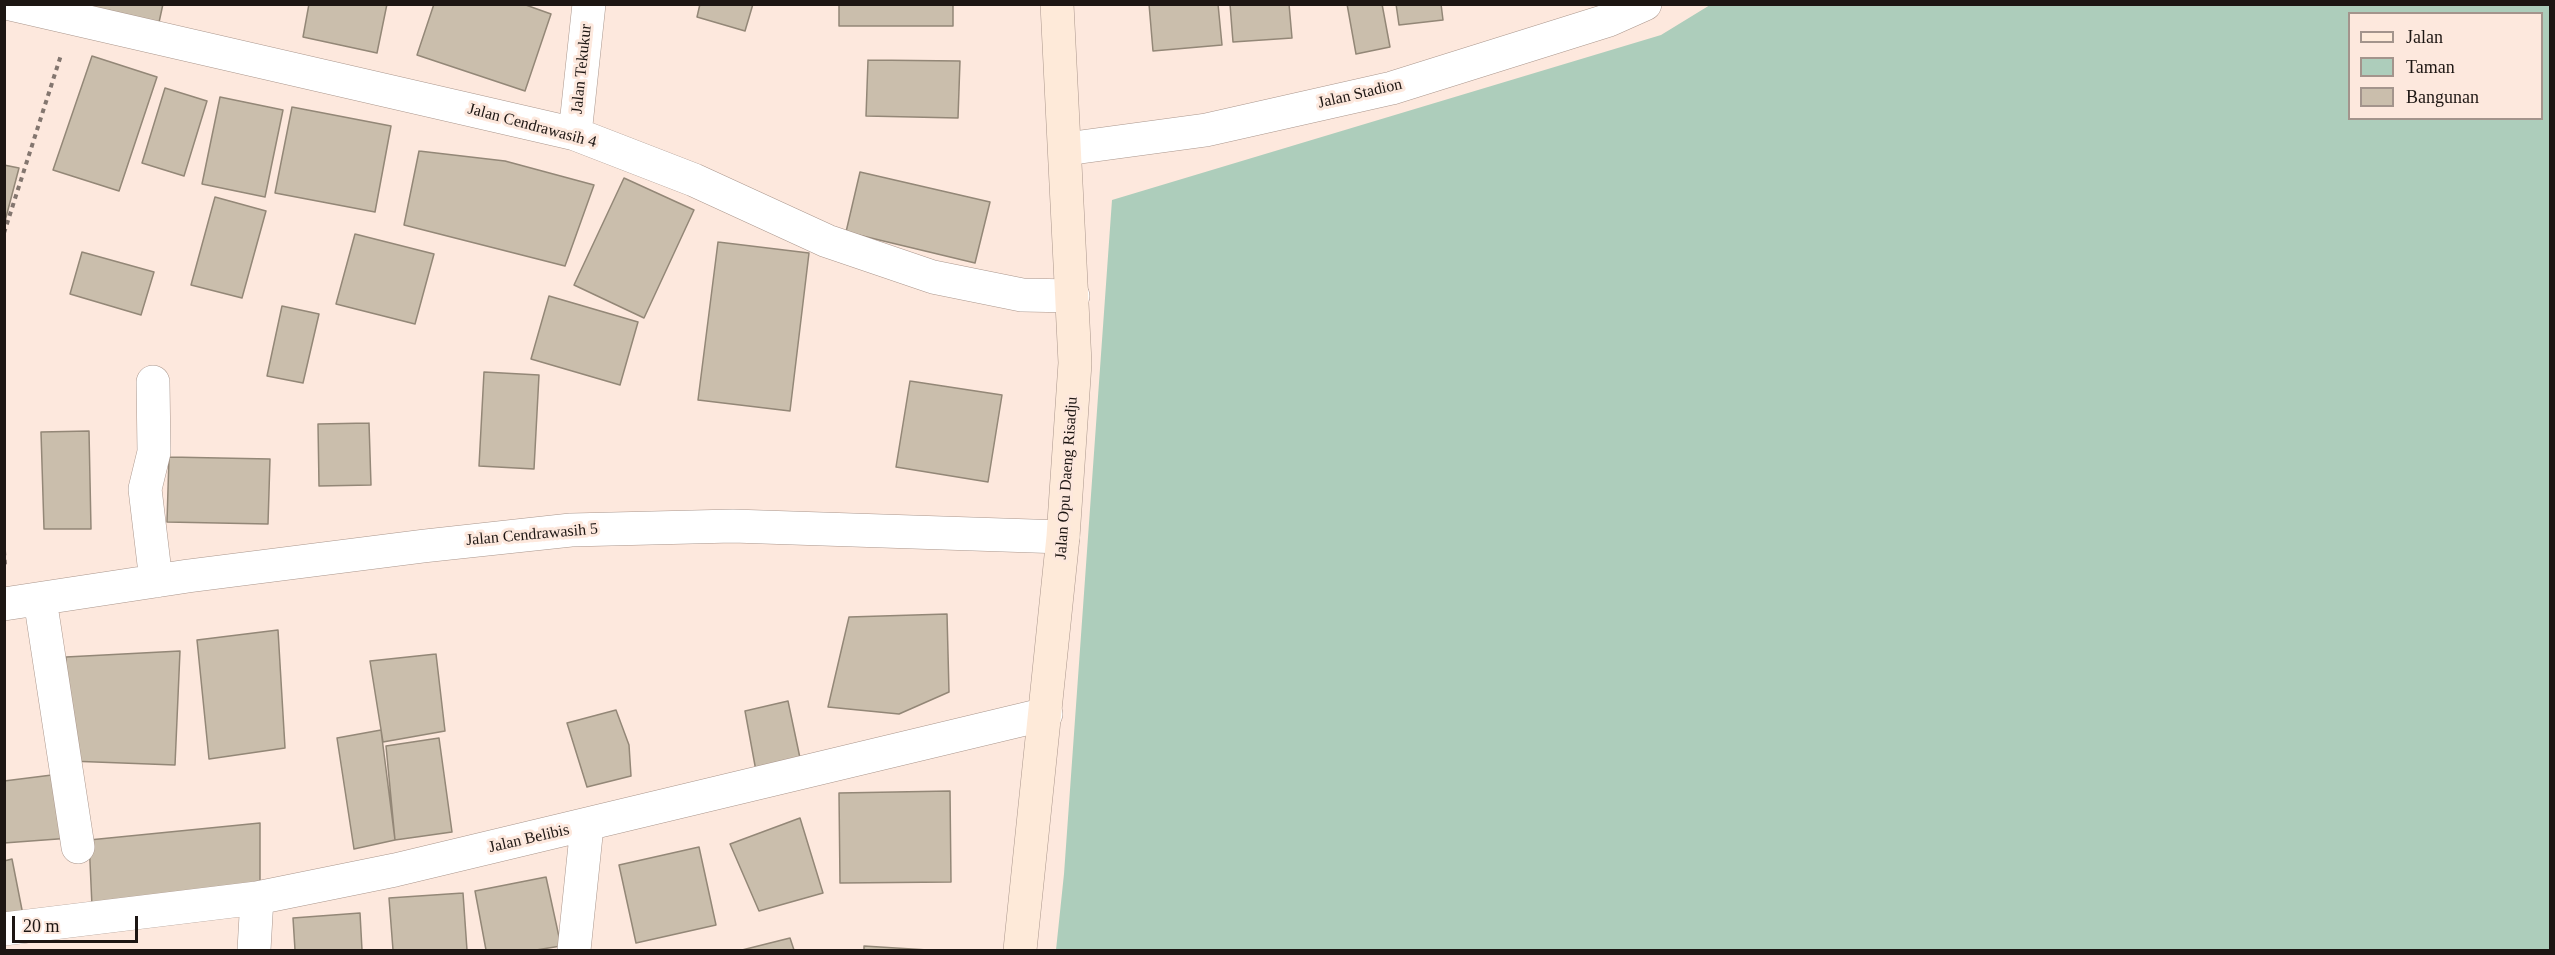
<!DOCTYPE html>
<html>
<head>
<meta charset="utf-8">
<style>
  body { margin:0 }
  #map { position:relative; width:2555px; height:955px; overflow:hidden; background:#fde8dd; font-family:Georgia,serif }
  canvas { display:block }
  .frame { position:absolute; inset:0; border:6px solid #1d1613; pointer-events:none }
  .legend { position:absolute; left:2348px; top:12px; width:195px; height:108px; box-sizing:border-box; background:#fde8dd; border:2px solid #a3948c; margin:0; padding:8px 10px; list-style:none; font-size:18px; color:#1d1613 }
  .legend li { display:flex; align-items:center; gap:12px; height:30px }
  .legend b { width:30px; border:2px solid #a3948c }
  .scale { position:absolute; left:12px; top:916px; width:126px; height:27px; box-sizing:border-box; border:3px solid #1d1613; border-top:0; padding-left:8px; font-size:18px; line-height:21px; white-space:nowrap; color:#1d1613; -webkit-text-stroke:4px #fde8dd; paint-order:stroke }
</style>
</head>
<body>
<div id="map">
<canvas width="2555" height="955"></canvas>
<div class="frame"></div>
<ul class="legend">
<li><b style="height:8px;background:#feead9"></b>Jalan</li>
<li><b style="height:16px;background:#adcdbb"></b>Taman</li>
<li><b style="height:16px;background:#cabeac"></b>Bangunan</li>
</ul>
<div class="scale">20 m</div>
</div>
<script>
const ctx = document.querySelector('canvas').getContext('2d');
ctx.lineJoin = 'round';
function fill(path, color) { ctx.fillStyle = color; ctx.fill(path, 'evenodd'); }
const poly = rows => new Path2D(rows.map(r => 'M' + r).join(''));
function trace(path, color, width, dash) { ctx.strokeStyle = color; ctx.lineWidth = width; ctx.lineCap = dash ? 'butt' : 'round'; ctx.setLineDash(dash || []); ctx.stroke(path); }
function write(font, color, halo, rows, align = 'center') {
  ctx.font = font + ' Georgia,serif'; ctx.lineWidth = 6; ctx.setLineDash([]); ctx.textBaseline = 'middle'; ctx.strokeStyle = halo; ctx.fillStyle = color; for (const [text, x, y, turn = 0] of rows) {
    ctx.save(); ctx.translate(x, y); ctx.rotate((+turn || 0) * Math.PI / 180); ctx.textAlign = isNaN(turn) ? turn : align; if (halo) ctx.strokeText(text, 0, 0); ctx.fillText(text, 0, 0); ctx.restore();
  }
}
const green = poly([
  [1710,5,2550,5,2550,950,1056,950,1064,874,1112,200,1661,35],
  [2350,14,2542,14,2542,118,2350,118]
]);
const building = poly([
  [63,4,163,4,158,27,63,4],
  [309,4,387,4,377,53,303,37,309,4],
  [434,4,523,4,551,14,525,91,417,55,434,4],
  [700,4,753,4,745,31,697,17,700,4],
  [839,4,953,4,953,26,839,26,839,4],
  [1149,4,1218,4,1222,45,1153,51,1149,4],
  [1230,4,1289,4,1292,38,1233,42,1230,4],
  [1347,4,1382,4,1390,47,1356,54,1347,4],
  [1396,4,1441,4,1443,20,1399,25,1396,4],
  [92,56,157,77,119,191,53,170,92,56],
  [868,60,960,61,958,118,866,116,868,60],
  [165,88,207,101,184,176,142,163,165,88],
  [220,97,283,110,265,197,202,184,220,97],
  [292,107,391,126,375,212,275,193,292,107],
  [419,151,505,161,594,185,565,266,404,225,419,151],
  [4,165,19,168,4,225,4,165],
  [860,172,990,202,975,263,846,232,860,172],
  [624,178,694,210,644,318,574,285,624,178],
  [215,197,266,211,242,298,191,285,215,197],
  [355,234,434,254,415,324,336,304,355,234],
  [718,242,809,253,790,411,698,400,718,242],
  [82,252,154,272,141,315,70,294,82,252],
  [549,296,638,322,620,385,531,359,549,296],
  [282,306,319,314,303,383,267,376,282,306],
  [484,372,539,375,534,469,479,466,484,372],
  [910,381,1002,395,988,482,896,467,910,381],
  [369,423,371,485,319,486,318,424,369,423],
  [89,431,91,529,44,529,41,432,89,431],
  [169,457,270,459,268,524,167,522,169,457],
  [947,614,949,692,899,714,828,707,849,617,947,614],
  [278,630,285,748,209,759,197,640,278,630],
  [180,651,175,765,69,761,66,657,180,651],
  [436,654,445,731,383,742,370,661,436,654],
  [788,701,800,758,756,771,745,711,788,701],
  [616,710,629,745,631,776,587,787,567,723,616,710],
  [381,730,395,840,354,849,337,738,381,730],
  [439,738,452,832,395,840,386,746,439,738],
  [60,774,71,838,4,843,4,781,60,774],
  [950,791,951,882,840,883,839,793,950,791],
  [800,818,823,893,759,911,730,844,800,818],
  [260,823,260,889,92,906,89,840,260,823],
  [699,847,716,925,636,943,619,865,699,847],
  [12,859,23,915,4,919,4,861,12,859],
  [546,877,561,946,536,950,486,950,475,891,546,877],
  [463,893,467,950,393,950,389,898,463,893],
  [360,913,362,950,295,950,293,918,360,913],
  [790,938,794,950,742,950,790,938],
  [864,946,928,950,864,950,864,946]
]);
const path = poly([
  [4,233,61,55],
  [4,551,5,565]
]);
const minor = poly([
  [10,4,575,134,694,180,827,241,933,277,1022,295,1073,296],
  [575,134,589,4],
  [153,382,154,452,145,489,156,581],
  [40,599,78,847],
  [4,604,188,576,424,546,571,530,733,526,1063,537],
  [4,929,257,898,395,870,1046,714],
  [254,950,257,898],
  [574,950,587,826]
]);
const tertiary = poly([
  [1066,149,1206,130,1392,88,1609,20,1645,4]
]);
const secondary = poly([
  [1020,950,1063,537,1075,363,1057,4]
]);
const streetNames = [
  ["Jalan Tekukur",582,69,-84],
  ["Jalan Stadion",1360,94,-13],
  ["Jalan Cendrawasih 4",532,126,15],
  ["Jalan Opu Daeng Risadju",1067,478,-86],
  ["Jalan Cendrawasih 5",532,535,-5],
  ["Jalan Belibis",529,839,-13]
];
fill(green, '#adcdbb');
fill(building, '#cabeac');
trace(building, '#938777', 1.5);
trace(minor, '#aa968c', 34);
trace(tertiary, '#aa968c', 34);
trace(secondary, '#aa968c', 34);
trace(path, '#83766f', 4, [4.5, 4.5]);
trace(minor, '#fff', 33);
trace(tertiary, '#fff', 33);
trace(secondary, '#feead9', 33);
write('16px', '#1d1613', '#fde8dd', streetNames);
</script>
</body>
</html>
